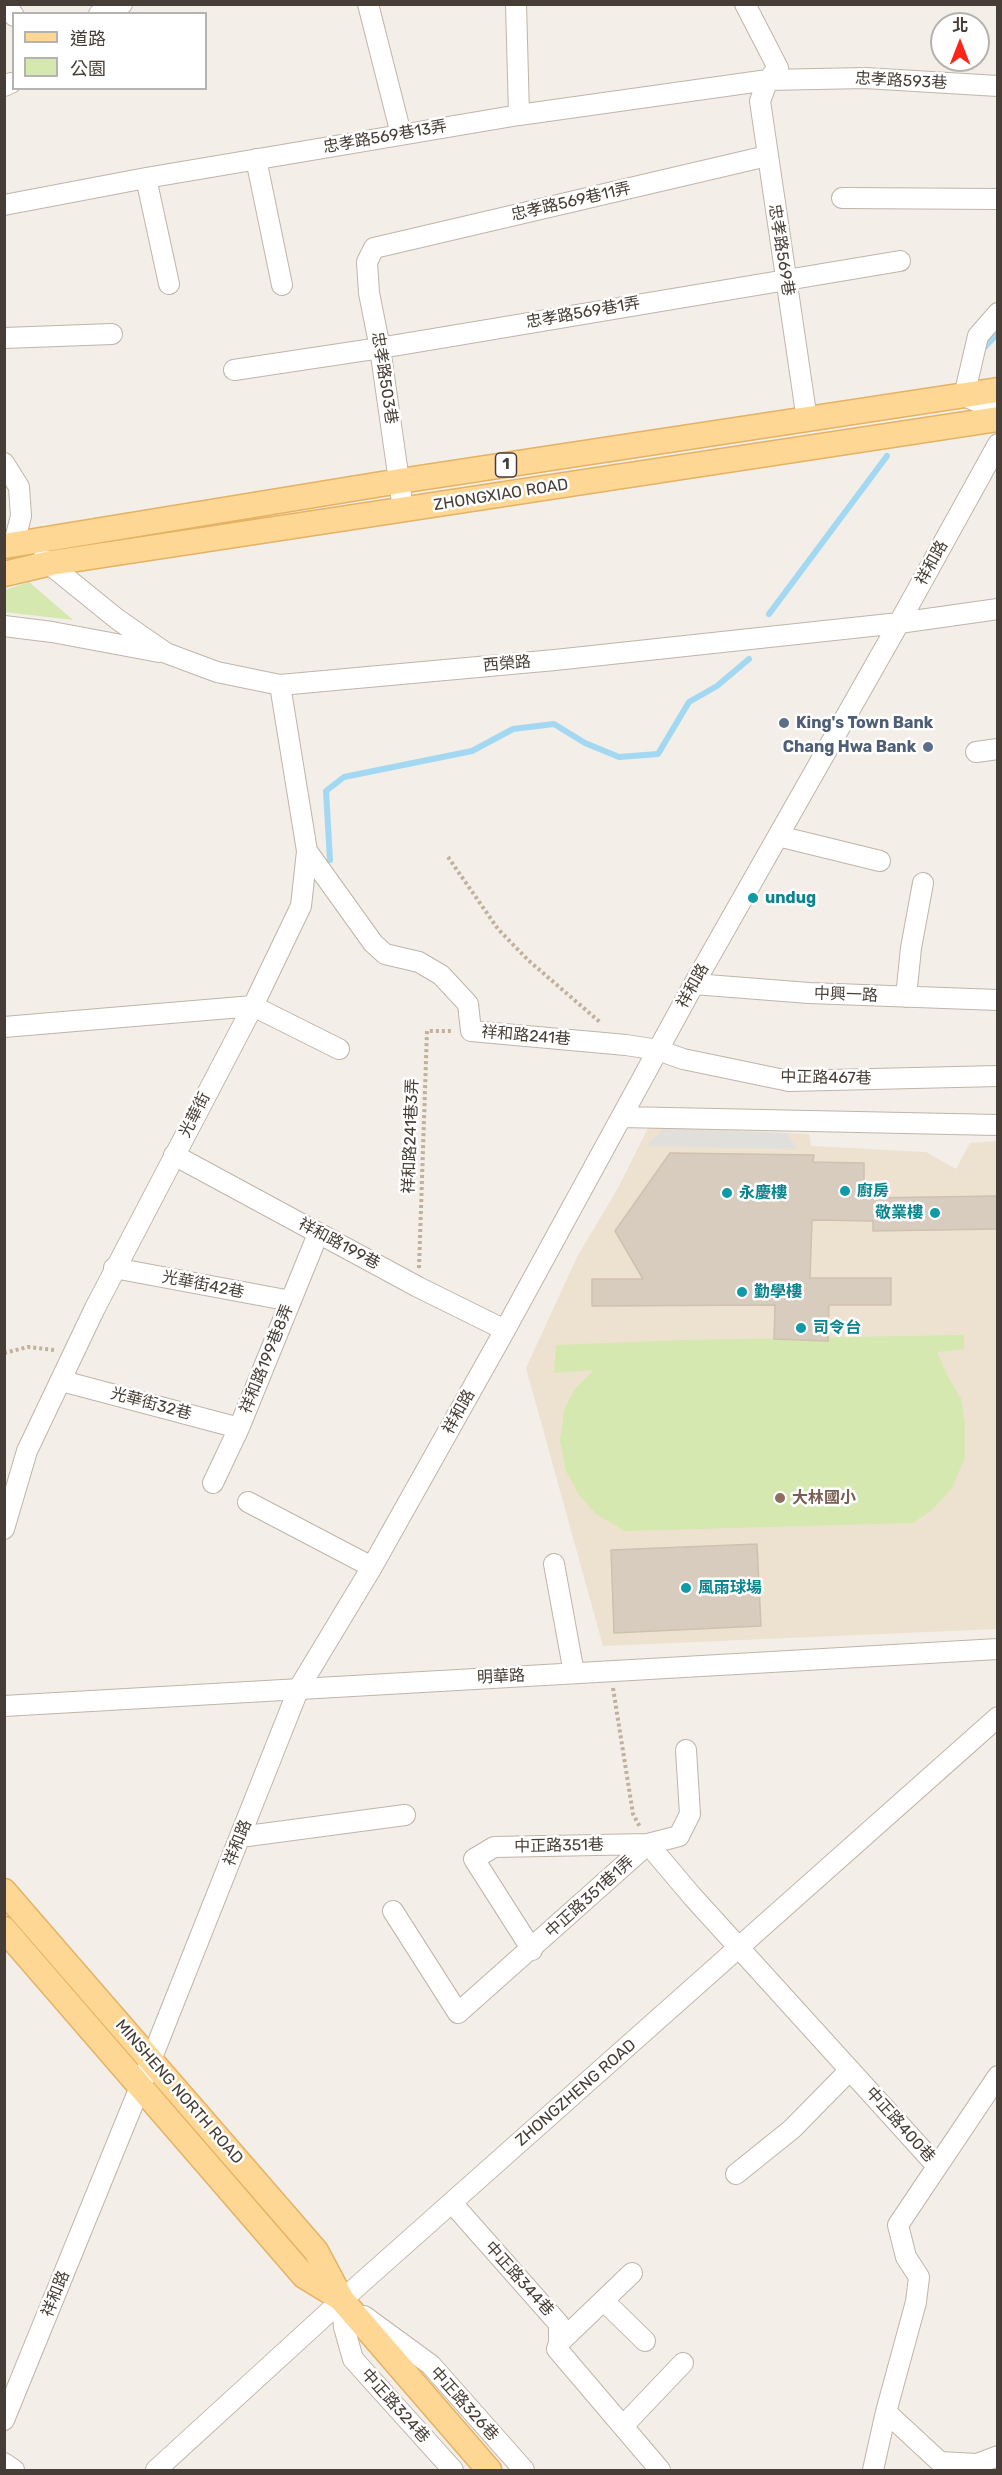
<!DOCTYPE html>
<html>
<head>
<meta charset="utf-8">
<style>
  body { margin:0 }
  #map { position:relative; width:1002px; height:2475px; overflow:hidden; background:#f3eee7; font-family:Rubik,"Noto Sans TC",sans-serif }
  canvas { display:block }
  .frame { position:absolute; inset:0; border:6px solid #463e36; pointer-events:none }
  .legend { position:absolute; left:12px; top:12px; width:195px; height:78px; box-sizing:border-box; background:#fff; border:2px solid #b5b2af; margin:0; padding:8px 10px; list-style:none; font-size:18px; color:#463e36 }
  .legend li { display:flex; align-items:center; gap:12px; height:30px }
  .legend b { width:30px; border:2px solid #b5b2af }
  .north { position:absolute; left:930px; top:12px; width:60px; height:60px; box-sizing:border-box; background:#fff; border:2px solid #b5b2af; border-radius:50%; rotate:0deg; font-size:16px; font-weight:700; line-height:24px; text-align:center; color:#463e36 }
  .north::after { content:''; display:block; margin:auto; width:21px; height:27px; background:#fb2416; clip-path:polygon(50% 0,100% 100%,50% 72%,0 100%) }
</style>
</head>
<body>
<div id="map">
<canvas width="1002" height="2475"></canvas>
<div class="frame"></div>
<ul class="legend">
<li><b style="height:8px;background:#ffd794"></b>道路</li>
<li><b style="height:16px;background:#d4e8af"></b>公園</li>
</ul>
<div class="north">北</div>
</div>
<script>
const ctx = document.querySelector('canvas').getContext('2d');
ctx.lineJoin = 'round';
function fill(path, color) { ctx.fillStyle = color; ctx.fill(path, 'evenodd'); }
const poly = rows => new Path2D(rows.map(r => 'M' + r).join(''));
function trace(path, color, width, dash) { ctx.strokeStyle = color; ctx.lineWidth = width; ctx.lineCap = dash ? 'butt' : 'round'; ctx.setLineDash(dash || []); ctx.stroke(path); }
function write(font, color, halo, rows, align = 'center') {
  ctx.font = font + ' Rubik,"Noto Sans TC",sans-serif'; ctx.lineWidth = 5; ctx.setLineDash([]); ctx.textBaseline = 'middle'; ctx.strokeStyle = halo; ctx.fillStyle = color; for (const [text, x, y, turn = 0] of rows) {
    ctx.save(); ctx.translate(x, y); ctx.rotate((+turn || 0) * Math.PI / 180); ctx.textAlign = isNaN(turn) ? turn : align; if (halo) ctx.strokeText(text, 0, 0); ctx.fillText(text, 0, 0); ctx.restore();
  }
}
const education = poly([
  [649,1126,809,1134,811,1146,926,1152,956,1169,970,1143,997,1141,997,1629,603,1646,526,1368,577,1257,618,1188]
]);
const green = poly([
  [29,582,73,620,5,612,5,590],
  [964,1335,964,1349,937,1352,947,1375,961,1399,965,1423,965,1457,952,1488,932,1510,913,1523,625,1531,596,1514,579,1495,566,1471,560,1440,565,1407,575,1389,594,1370,554,1373,556,1345,685,1340]
]);
const parking = poly([
  [664,1129,787,1133,797,1149,646,1146]
]);
const stream = poly([
  [983,349,998,333],
  [769,614,887,456],
  [330,860,326,791,344,777,472,751,513,729,554,724,585,743,619,757,658,754,689,702,717,686,749,659]
]);
const building = poly([
  [670,1153,814,1155,813,1162,864,1163,864,1198,998,1196,998,1229,873,1231,873,1221,812,1220,810,1278,891,1278,891,1305,829,1305,828,1341,774,1339,775,1305,592,1306,592,1279,643,1279,615,1231,670,1153],
  [757,1544,761,1626,614,1633,611,1550,757,1544]
]);
const path = poly([
  [448,857,498,929,528,960,601,1023],
  [419,1268,427,1031,453,1031],
  [4,1353,28,1347,54,1350],
  [613,1688,633,1814,640,1827]
]);
const minor = poly([
  [6,4,14,16],
  [368,4,401,134],
  [516,4,519,115],
  [745,4,778,68,768,80,760,101,807,420],
  [99,14,122,4],
  [4,86,11,83],
  [256,159,282,285],
  [146,178,169,284],
  [842,198,998,199],
  [4,205,146,178,519,115,768,80,865,78,998,86],
  [998,313,978,336,964,396,998,410],
  [4,338,112,334],
  [234,370,380,348,900,261],
  [4,463,19,487,21,516,14,543],
  [403,509,380,348,369,293,367,262,374,248,767,156],
  [43,559,117,619,166,653,217,672,280,685,555,660,899,623,998,609],
  [4,626,52,632,159,652],
  [976,752,998,749],
  [778,836,880,861],
  [307,851,373,943,385,954,419,962,441,975,468,1004,471,1031,626,1045,658,1050,683,1059,789,1081,998,1076],
  [694,984,809,993,998,1000],
  [906,997,911,948,923,883],
  [4,1027,253,1006,339,1049],
  [622,1117,998,1125],
  [174,1155,418,1287,505,1330],
  [114,1268,291,1301],
  [62,1381,239,1428],
  [213,1483,239,1428,318,1234],
  [248,1502,372,1567],
  [4,1529,27,1451,95,1308,253,1006,301,906,307,851,280,685],
  [554,1564,574,1673],
  [4,1706,998,1649],
  [240,1837,405,1815],
  [393,1911,458,2013,648,1844,692,1896,937,2166],
  [532,1950,474,1859,494,1847,648,1844,679,1836,690,1814,686,1750],
  [736,2174,792,2129,850,2070],
  [452,2203,559,2324,559,2343,557,2349,660,2470],
  [342,2300,344,2327,353,2359,453,2470],
  [604,2301,645,2341],
  [364,2316,431,2365,524,2470],
  [559,2343,632,2273],
  [886,2412,940,2462,977,2464,998,2456],
  [4,2420,151,2060,299,1688,372,1567,505,1330,694,984,899,623,998,444],
  [623,2426,683,2363],
  [4,2463,14,2470],
  [156,2470,342,2300,998,1717],
  [873,2470,886,2412,916,2302,919,2277,906,2257,898,2225,998,2076]
]);
const major = poly([
  [4,546,400,481,998,390],
  [4,574,51,563,998,419],
  [4,1891,316,2251,342,2300,489,2470],
  [4,1929,304,2276,340,2298]
]);
const markers = [
  [784,723,6,"#5c6f8a"],
  [928,747,6,"#5c6f8a"],
  [753,898,6,"#0f9aa8"],
  [845,1191,6,"#0f9aa8"],
  [727,1193,6,"#0f9aa8"],
  [935,1213,6,"#0f9aa8"],
  [742,1292,6,"#0f9aa8"],
  [801,1328,6,"#0f9aa8"],
  [780,1498,6,"#8d6e63"],
  [686,1588,6,"#0f9aa8"]
];
const shields = [
  [506,465,21]
];
const shieldNames = [
  ["1",506,465]
];
const streetNames = [
  ["忠孝路593巷",901,81,3],
  ["忠孝路569巷13弄",385,137,-10],
  ["忠孝路569巷11弄",571,202,-13],
  ["忠孝路569巷",781,250,81],
  ["忠孝路569巷1弄",583,313,-10],
  ["忠孝路503巷",384,378,81],
  ["ZHONGXIAO ROAD",501,495,-9],
  ["祥和路",932,563,-61],
  ["西榮路",507,664,-5],
  ["祥和路",693,986,-61],
  ["中興一路",846,995,2],
  ["祥和路241巷",526,1036,5],
  ["中正路467巷",826,1078,1],
  ["光華街",195,1115,-63],
  ["祥和路241巷3弄",411,1136,-88],
  ["祥和路199巷",339,1244,28],
  ["光華街42巷",203,1285,11],
  ["祥和路199巷8弄",267,1359,-68],
  ["光華街32巷",151,1404,15],
  ["祥和路",459,1412,-61],
  ["明華路",501,1677,-3],
  ["祥和路",238,1843,-68],
  ["中正路351巷",559,1846,-1],
  ["中正路351巷1弄",590,1897,-42],
  ["MINSHENG NORTH ROAD",179,2092,49],
  ["ZHONGZHENG ROAD",576,2093,-41],
  ["中正路400巷",900,2125,48],
  ["中正路344巷",519,2279,48],
  ["祥和路",56,2294,-68],
  ["中正路326巷",464,2404,48],
  ["中正路324巷",395,2406,48]
];
const serviceNames = [
  ["King's Town Bank",796,723],
  ["Chang Hwa Bank",916,747,"right"]
];
const cultureNames = [
  ["undug",765,898],
  ["廚房",857,1191],
  ["永慶樓",739,1193],
  ["敬業樓",923,1213,"right"],
  ["勤學樓",754,1292],
  ["司令台",813,1328],
  ["風雨球場",698,1588]
];
const educationNames = [
  ["大林國小",792,1498]
];
fill(education, '#ede2d0');
fill(green, '#d4e8af');
fill(parking, '#e1dfdc');
trace(stream, '#a2d8f1', 6);
fill(building, '#d8ccbf');
trace(building, '#d0c0af', 1.5);
trace(minor, '#bfb5a9', 22);
trace(major, '#e4b264', 27);
trace(path, '#c1b09a', 4, [3, 3]);
trace(minor, '#fff', 20);
trace(major, '#ffd794', 24);
for (const [x, y, r, color] of markers) { const dot = new Path2D(); dot.arc(x, y, r, 0, 2 * Math.PI); ctx.fillStyle = color; ctx.fill(dot); trace(dot, '#fff', 2); }
for (const [x, y, w] of shields) { const box = new Path2D(); box.roundRect(x - w / 2, y - 12, w, 24, 4.5); ctx.fillStyle = '#fff'; ctx.fill(box); trace(box, '#463e36', 1.5); }
write('bold 15px', '#463e36', null, shieldNames);
write('16px', '#463e36', '#fff', streetNames);
write('bold 16px', '#4e5e75', '#fff', serviceNames, 'left');
write('bold 16px', '#0d838f', '#fff', cultureNames, 'left');
write('bold 16px', '#785e54', '#fff', educationNames, 'left');
</script>
</body>
</html>
